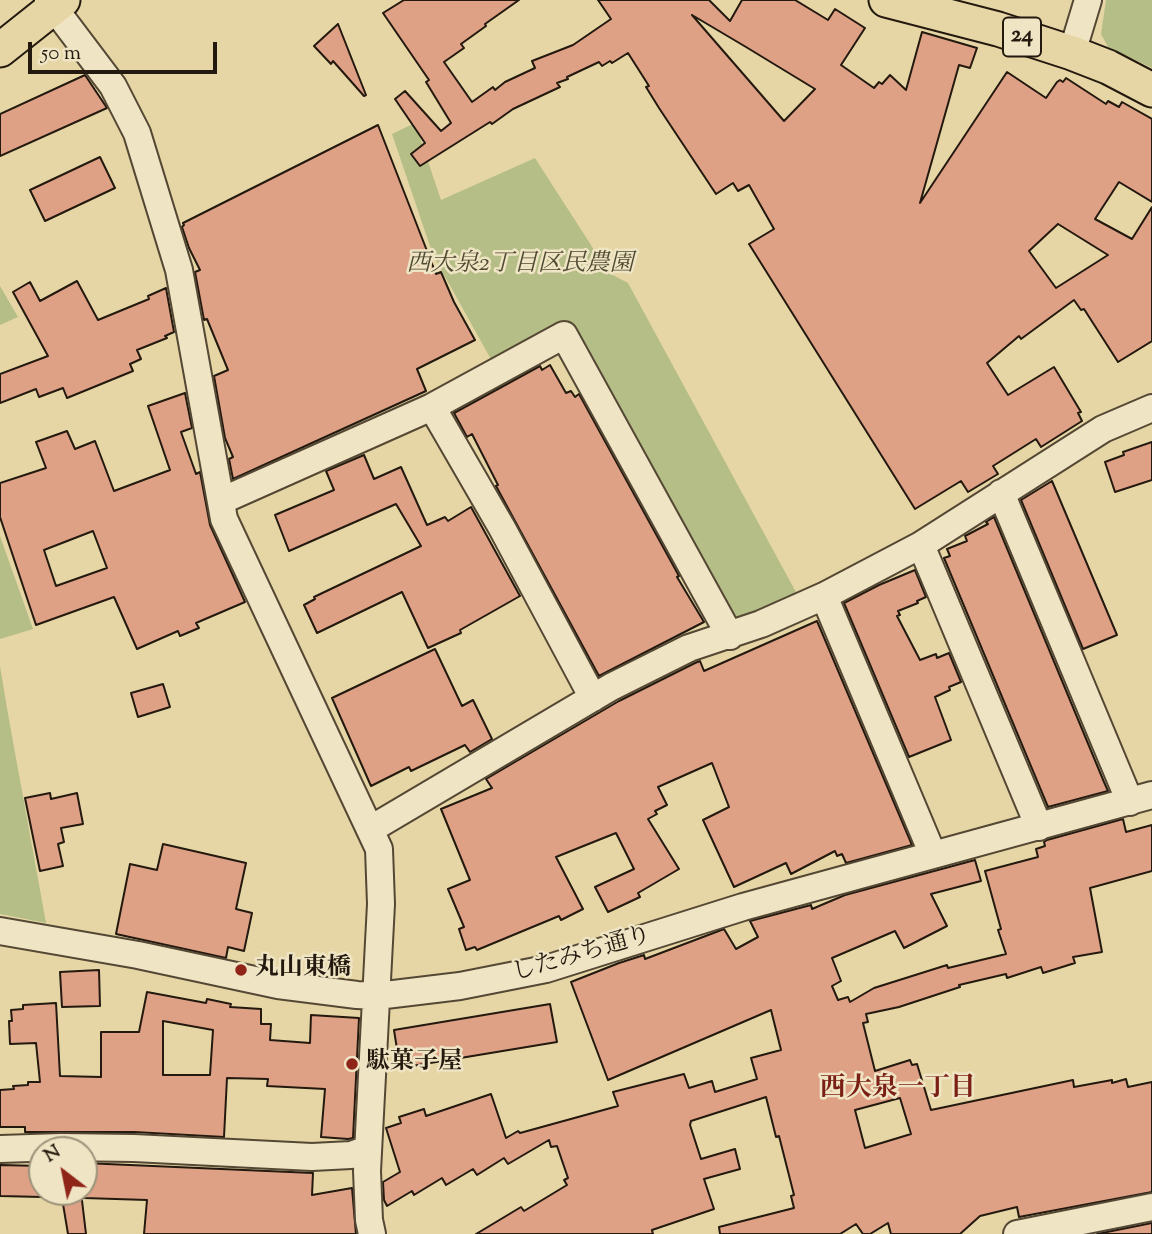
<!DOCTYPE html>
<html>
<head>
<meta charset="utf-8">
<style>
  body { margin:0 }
  #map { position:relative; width:1152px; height:1234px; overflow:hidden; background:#e7d6a5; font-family:"Sorts Mill Goudy",serif }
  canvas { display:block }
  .north { position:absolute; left:28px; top:1136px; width:70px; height:70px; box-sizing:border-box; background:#efe4c4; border:2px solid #9d937b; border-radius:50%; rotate:328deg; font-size:19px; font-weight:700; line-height:28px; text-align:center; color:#23190e }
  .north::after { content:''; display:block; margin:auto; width:24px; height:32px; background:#8f2418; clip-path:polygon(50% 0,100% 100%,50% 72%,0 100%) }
  .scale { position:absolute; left:28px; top:42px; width:189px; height:32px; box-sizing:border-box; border:4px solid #23190e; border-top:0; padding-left:9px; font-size:21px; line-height:24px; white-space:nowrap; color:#23190e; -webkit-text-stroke:5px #efe4c4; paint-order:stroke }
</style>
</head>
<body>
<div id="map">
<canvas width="1152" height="1234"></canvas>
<div class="north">N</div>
<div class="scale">50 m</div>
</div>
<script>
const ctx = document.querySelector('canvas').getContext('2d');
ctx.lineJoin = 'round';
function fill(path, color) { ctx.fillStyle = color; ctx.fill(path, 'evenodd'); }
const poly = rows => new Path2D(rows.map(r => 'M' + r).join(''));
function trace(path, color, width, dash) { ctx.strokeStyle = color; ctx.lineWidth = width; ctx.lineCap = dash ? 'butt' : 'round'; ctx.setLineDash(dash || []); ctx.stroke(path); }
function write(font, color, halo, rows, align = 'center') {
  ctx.font = font + ' "Sorts Mill Goudy","Noto Serif JP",serif'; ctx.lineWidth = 5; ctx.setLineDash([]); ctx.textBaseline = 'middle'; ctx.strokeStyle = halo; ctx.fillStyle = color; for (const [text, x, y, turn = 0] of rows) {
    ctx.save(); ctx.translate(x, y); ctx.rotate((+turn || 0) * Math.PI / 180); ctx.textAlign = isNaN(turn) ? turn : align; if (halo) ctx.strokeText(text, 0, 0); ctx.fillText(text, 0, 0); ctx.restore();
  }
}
const green = poly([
  [1106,0,1152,0,1152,68,1108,47,1101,34],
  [415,123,441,200,535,158,609,273,628,283,797,594,741,621,734,621,570,322,493,363,433,255,392,134],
  [0,286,18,317,0,325],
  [0,536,33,629,0,639],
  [0,666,8,714,46,923,0,914]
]);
const building = poly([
  [404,0,519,0,485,24,486,26,461,44,464,48,444,62,472,102,493,87,495,90,505,82,535,68,532,61,573,45,611,19,598,0,709,0,730,21,742,0,795,0,828,20,835,9,865,28,841,65,874,88,879,82,882,84,890,75,906,90,922,32,977,48,970,68,959,65,920,203,1007,72,1046,98,1057,82,1060,80,1063,82,1066,78,1106,104,1108,101,1119,107,1122,102,1152,119,1152,202,1119,182,1095,219,1132,239,1152,207,1152,341,1118,362,1084,309,1081,310,1074,300,1021,339,1019,336,987,363,1008,395,1054,367,1081,412,1078,413,1082,421,1041,447,1036,439,993,466,998,474,968,492,961,481,915,509,749,244,774,229,749,185,738,191,733,183,716,194,659,108,646,87,649,86,628,53,612,63,610,61,602,66,599,62,567,77,568,79,557,83,560,87,513,109,492,124,490,122,420,166,411,154,425,143,395,99,405,91,441,131,451,123,426,82,429,80,383,13,404,0],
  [692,15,746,47,815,89,784,121,692,15],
  [1058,224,1108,255,1056,288,1029,251,1058,224],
  [338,24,366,95,364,96,333,61,331,64,314,46,338,24],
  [85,75,107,108,0,156,0,114,85,75],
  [378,125,436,274,441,272,454,302,475,340,417,369,426,391,233,479,229,459,233,457,225,438,214,376,228,370,207,319,204,320,195,272,200,270,189,248,182,227,184,225,183,223,378,125],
  [100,157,115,188,45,221,30,190,100,157],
  [77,281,98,320,149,299,148,296,166,288,174,332,165,336,167,338,137,350,141,359,130,364,133,371,67,398,63,388,39,397,36,389,0,403,0,374,48,356,13,292,30,282,40,301,77,281],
  [550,365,566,393,571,391,575,397,579,394,679,576,677,577,704,622,599,676,496,486,498,485,472,434,467,437,454,413,540,366,542,370,550,365],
  [185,393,192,428,181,432,196,474,200,472,210,525,245,602,196,623,199,628,180,636,178,631,137,649,114,597,36,625,0,517,0,483,46,468,36,442,67,431,75,449,95,441,114,491,170,470,148,406,185,393],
  [93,531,107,568,56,586,44,550,93,531],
  [1152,442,1152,480,1115,492,1105,462,1124,455,1123,452,1152,442],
  [364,455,374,479,401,467,427,525,445,517,448,521,471,507,520,596,460,630,461,633,428,648,402,592,317,633,304,605,315,599,314,597,421,546,396,504,289,551,275,515,334,490,326,471,364,455],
  [1052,481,1117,635,1083,649,1021,500,1052,481],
  [994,517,1104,782,1108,791,1048,807,944,558,950,556,947,549,967,541,965,536,988,524,986,522,994,517],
  [915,570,926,597,917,601,918,603,898,611,900,615,897,616,920,660,936,654,937,658,949,653,961,682,949,687,950,690,935,697,951,740,909,757,844,603,879,585,915,570],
  [817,621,912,845,846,863,842,854,837,856,835,851,791,874,786,863,734,887,703,820,729,807,712,763,658,787,667,805,655,811,657,814,648,819,679,869,638,893,640,897,608,912,595,887,634,869,616,833,556,857,583,909,561,920,559,916,477,950,475,947,466,950,459,929,464,927,448,889,470,880,441,809,492,788,486,779,619,701,695,663,700,661,704,671,817,621],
  [435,649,462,706,473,700,492,739,470,752,465,745,411,771,409,767,371,786,332,698,435,649],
  [163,684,170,707,138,717,131,693,163,684],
  [50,793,51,799,77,793,83,824,61,828,64,842,58,844,63,866,40,871,25,798,50,793],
  [1123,819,1126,832,1152,825,1152,871,1090,888,1102,952,1073,957,1075,963,1043,973,1041,967,1007,978,1006,974,959,985,960,987,899,1007,866,1014,868,1022,863,1023,875,1071,910,1060,912,1065,917,1064,931,1110,1073,1080,1074,1087,1112,1080,1112,1083,1126,1079,1128,1087,1152,1082,1152,1192,1019,1217,1017,1207,980,1216,960,1234,891,1234,888,1223,870,1234,863,1234,856,1224,840,1234,720,1234,719,1227,794,1208,791,1196,794,1195,779,1136,776,1137,766,1097,691,1121,690,1125,701,1159,735,1149,740,1169,704,1179,714,1209,652,1230,653,1234,476,1234,521,1207,524,1211,567,1185,564,1180,568,1178,557,1146,551,1147,549,1140,508,1164,504,1158,477,1175,473,1169,446,1185,442,1178,414,1195,412,1191,387,1206,384,1200,383,1182,400,1172,386,1128,401,1123,399,1117,424,1109,426,1116,491,1094,506,1138,518,1131,520,1133,618,1106,613,1092,684,1074,689,1088,712,1081,715,1092,757,1079,751,1058,781,1050,771,1010,608,1080,571,982,619,963,644,955,645,959,724,929,736,949,758,937,750,921,811,905,812,909,845,895,975,860,981,881,931,894,947,926,904,948,895,931,832,958,841,981,832,986,838,1000,848,997,850,1002,874,988,947,965,948,968,1006,954,998,930,1001,929,985,871,1038,857,1036,849,1045,846,1044,842,1047,840,1123,819],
  [900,1098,911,1134,865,1148,855,1110,900,1098],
  [163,844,246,863,236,909,252,913,244,951,228,947,226,958,116,934,130,864,157,870,163,844],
  [99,970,100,1006,62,1007,60,972,99,970],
  [147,992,206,1003,207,999,231,1004,230,1007,261,1009,261,1024,271,1024,270,1040,310,1043,311,1015,359,1018,353,1138,348,1139,321,1137,325,1089,267,1086,268,1079,227,1078,224,1137,134,1132,25,1132,25,1127,0,1127,0,1090,14,1089,13,1086,28,1085,28,1082,40,1082,36,1043,10,1044,9,1021,12,1021,11,1010,23,1009,23,1005,56,1003,60,1076,101,1077,101,1032,139,1032,147,992],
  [163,1021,213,1030,210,1075,163,1075,163,1021],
  [550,1004,557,1042,400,1068,394,1030,550,1004],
  [84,1163,313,1173,312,1195,352,1188,356,1234,144,1234,147,1200,84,1198,84,1163],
  [0,1165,42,1166,42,1197,0,1196,0,1165],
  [61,1192,81,1192,86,1234,68,1234,61,1192],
  [1152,1223,1152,1234,1097,1234,1152,1223]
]);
const minor = poly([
  [48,0,113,86,137,133,179,270,224,519,379,849,381,904,367,1171,369,1220,372,1234],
  [1072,53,1088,0],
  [432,407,564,335,730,636],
  [1001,493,1130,802],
  [221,501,432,407,502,528,593,698],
  [921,545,1039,827],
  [824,596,933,855],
  [371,829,611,687,689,648,761,624,824,596,921,545,1103,429,1152,408],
  [0,931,138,955,278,985,357,995,377,996,460,986,546,969,743,907,1152,795],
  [0,1149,61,1147,134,1148,312,1157,351,1155,368,1149],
  [1017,1234,1152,1207]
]);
const major = poly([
  [886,0,998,29,1072,53,1108,67,1152,90],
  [0,50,63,0]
]);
const markers = [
  [241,970,7,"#8f2418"],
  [352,1064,7,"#8f2418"]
];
const shields = [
  [1022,37,38]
];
const shieldNames = [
  ["24",1022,37]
];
const parkNames = [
  ["西大泉2丁目区民農園",520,266]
];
const streetNames = [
  ["したみち通り",582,956,-16]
];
const poiNames = [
  ["丸山東橋",255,970],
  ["駄菓子屋",366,1064]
];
const neighbourhoodNames = [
  ["西大泉一丁目",898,1091]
];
fill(green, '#b5be86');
fill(building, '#dea186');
trace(building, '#23190e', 2);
trace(minor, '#544834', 30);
trace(major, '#23190e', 37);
trace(minor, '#efe4c4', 26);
trace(major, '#e7d6a5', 33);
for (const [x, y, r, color] of markers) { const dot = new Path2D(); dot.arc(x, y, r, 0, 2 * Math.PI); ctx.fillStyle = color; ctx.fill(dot); trace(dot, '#efe4c4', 2.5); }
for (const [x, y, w] of shields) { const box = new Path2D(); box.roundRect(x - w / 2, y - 19.5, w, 39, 5); ctx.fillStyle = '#efe4c4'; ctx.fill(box); trace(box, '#23190e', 2); }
write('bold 23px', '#23190e', null, shieldNames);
write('italic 24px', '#4f4b32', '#efe4c4', parkNames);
write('24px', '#23190e', '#efe4c4', streetNames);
write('bold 24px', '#23190e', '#efe4c4', poiNames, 'left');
write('bold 26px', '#7a1f14', '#efe4c4', neighbourhoodNames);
</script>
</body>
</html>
